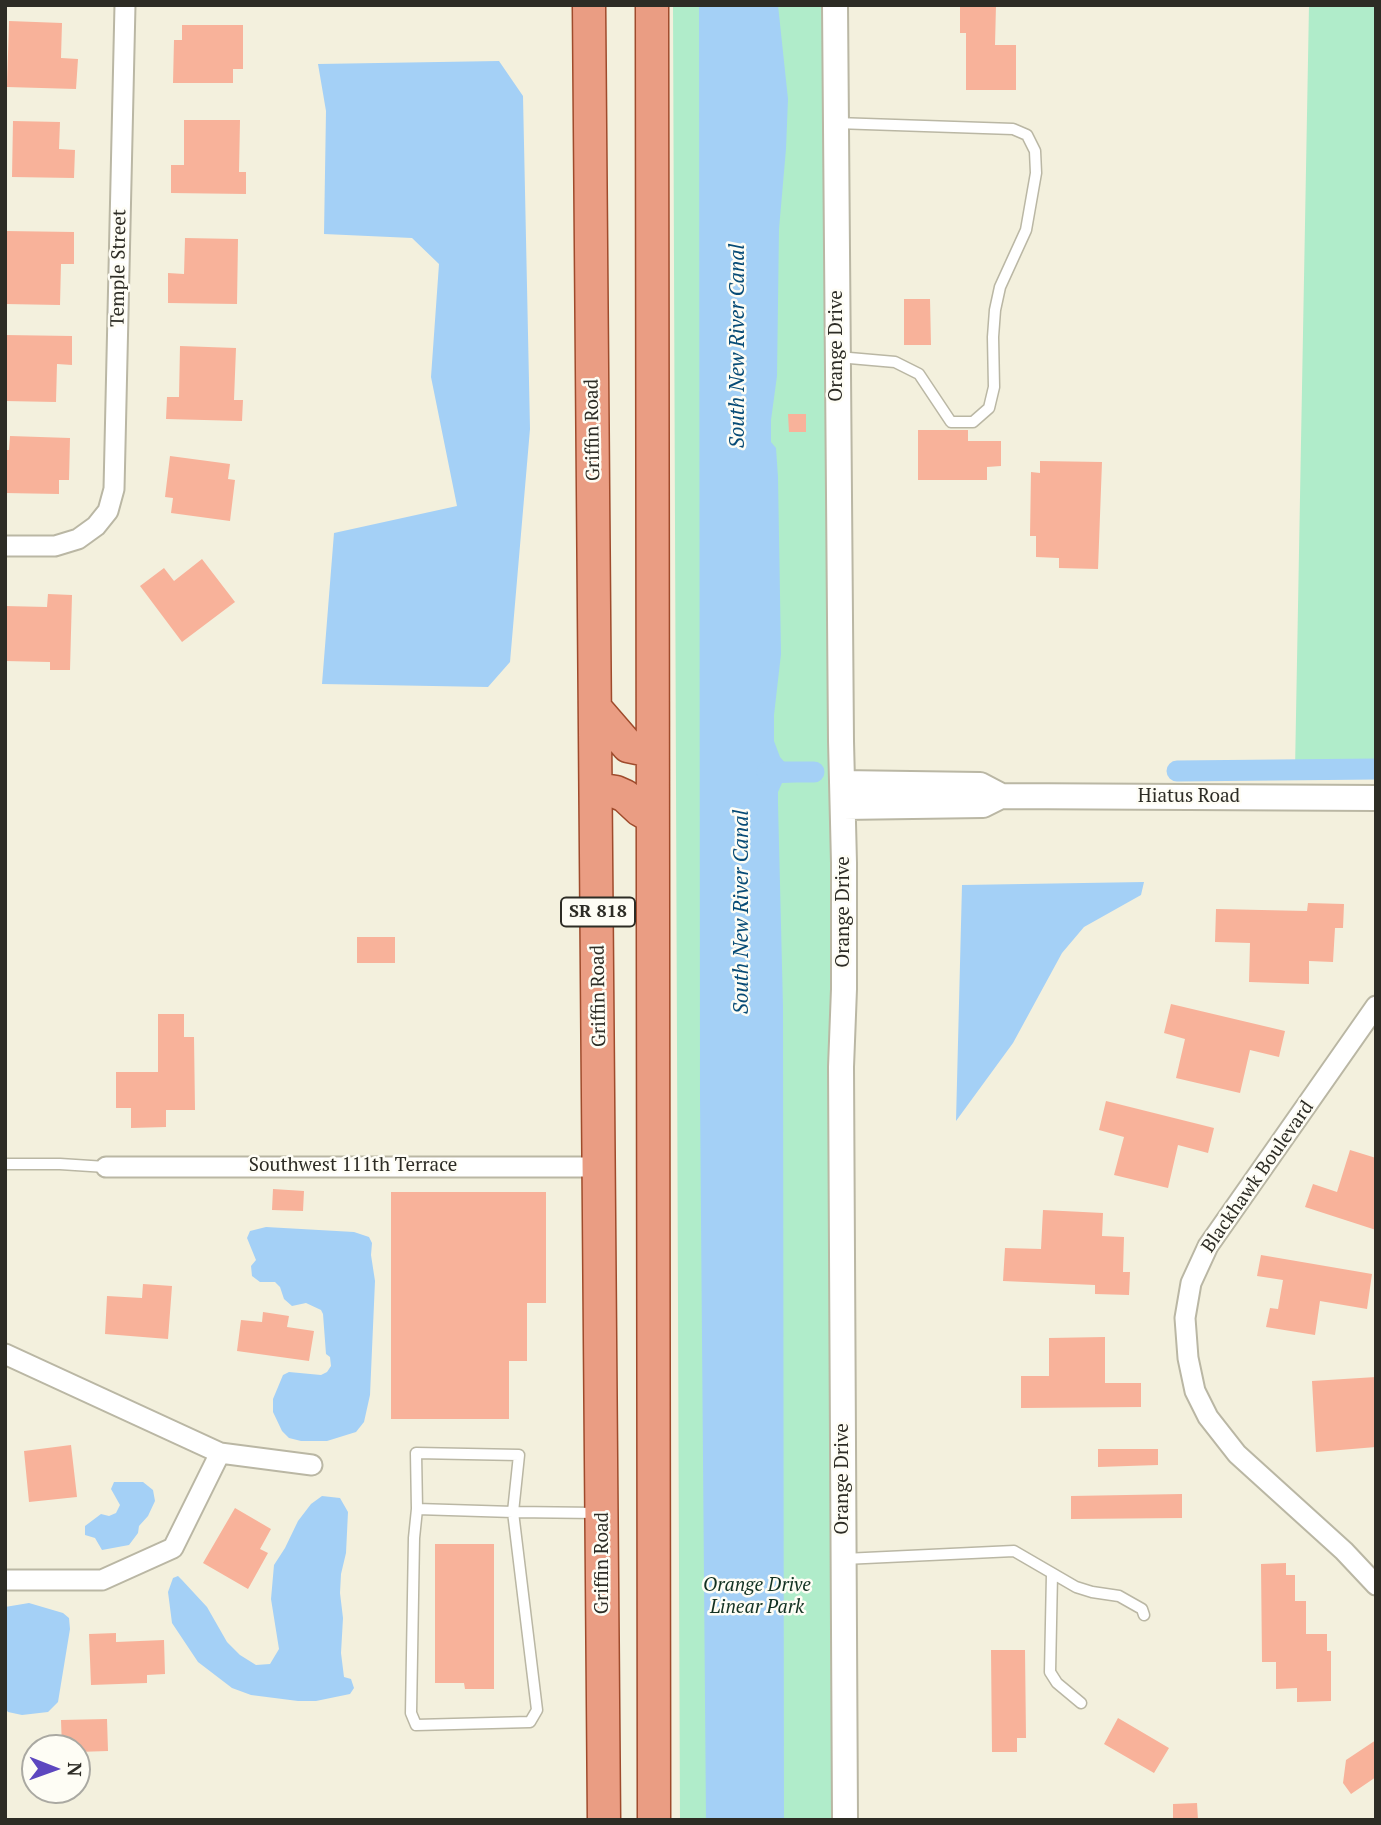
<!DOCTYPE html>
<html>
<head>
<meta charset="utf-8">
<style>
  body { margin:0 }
  #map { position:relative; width:1381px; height:1825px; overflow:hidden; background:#f3f0dd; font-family:"PT Serif",serif }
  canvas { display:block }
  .frame { position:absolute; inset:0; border:7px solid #2d2c25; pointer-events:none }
  .north { position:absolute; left:21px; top:1734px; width:70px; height:70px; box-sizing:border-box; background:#fefdf5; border:2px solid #aaa9a2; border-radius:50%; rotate:91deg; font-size:19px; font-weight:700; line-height:28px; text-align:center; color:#2d2c25 }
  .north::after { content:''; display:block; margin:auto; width:24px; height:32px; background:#5d47bf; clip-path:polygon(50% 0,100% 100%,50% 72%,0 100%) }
</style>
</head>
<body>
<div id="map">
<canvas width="1381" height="1825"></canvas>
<div class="frame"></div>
<div class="north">N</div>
</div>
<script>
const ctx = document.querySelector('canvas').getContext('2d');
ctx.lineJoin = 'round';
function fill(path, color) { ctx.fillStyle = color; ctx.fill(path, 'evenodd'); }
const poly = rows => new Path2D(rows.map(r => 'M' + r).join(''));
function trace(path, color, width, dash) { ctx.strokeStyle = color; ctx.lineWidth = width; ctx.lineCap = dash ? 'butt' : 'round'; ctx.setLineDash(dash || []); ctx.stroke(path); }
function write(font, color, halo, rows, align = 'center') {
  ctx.font = font + ' "PT Serif",serif'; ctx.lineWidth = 5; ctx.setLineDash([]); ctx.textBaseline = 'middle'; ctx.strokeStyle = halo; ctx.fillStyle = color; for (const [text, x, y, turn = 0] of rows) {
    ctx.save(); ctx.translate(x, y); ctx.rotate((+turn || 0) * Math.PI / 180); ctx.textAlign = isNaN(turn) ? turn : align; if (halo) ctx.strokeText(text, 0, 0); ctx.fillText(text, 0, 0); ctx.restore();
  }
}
const green = poly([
  [673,5,826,5,835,1820,680,1820],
  [1309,5,1376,5,1376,769,1295,770]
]);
const water = poly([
  [699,5,778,5,788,99,786,149,779,229,777,376,771,420,771,442,776,448,778,477,781,654,774,715,774,741,780,757,787,765,797,764,796,782,782,783,778,792,778,803,783,1007,784,1820,706,1820,700,1098],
  [499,61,523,96,530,429,510,662,488,687,322,684,334,533,457,506,431,377,439,264,412,238,324,234,326,111,318,64],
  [1144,882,1141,895,1084,927,1062,953,1013,1043,956,1121,962,885],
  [266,1227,354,1232,369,1237,372,1243,371,1255,375,1281,370,1395,364,1422,356,1432,327,1441,301,1441,289,1438,282,1431,273,1412,273,1399,283,1375,289,1372,321,1375,327,1372,331,1366,330,1357,326,1354,323,1314,321,1310,306,1303,292,1306,284,1299,280,1287,275,1282,260,1282,252,1276,251,1266,256,1260,247,1238,250,1231],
  [114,1482,143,1482,153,1490,155,1501,148,1516,139,1526,138,1533,129,1545,102,1550,95,1538,85,1535,85,1526,101,1514,109,1516,116,1513,120,1505,111,1489],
  [322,1496,340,1498,348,1512,346,1553,341,1574,340,1593,343,1618,341,1653,344,1677,351,1679,354,1688,350,1694,316,1701,298,1701,251,1695,232,1688,198,1662,172,1623,168,1592,173,1578,178,1576,182,1580,207,1607,227,1642,240,1655,256,1665,270,1664,279,1649,271,1599,274,1565,285,1548,298,1521,311,1504],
  [29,1603,63,1613,69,1618,70,1629,58,1702,48,1712,22,1715,8,1712,5,1708,5,1607]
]);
const canal = poly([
  [1177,771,1376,769],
  [767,772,814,772]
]);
const building = poly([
  [960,5,996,5,995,45,1016,45,1016,90,966,90,966,33,960,33],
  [9,21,62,23,61,58,78,59,76,89,7,87],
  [182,25,243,25,243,69,233,69,233,83,173,83,174,40,182,40],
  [184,120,240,120,239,172,246,172,246,194,171,193,171,165,184,165],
  [13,121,60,122,59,149,75,150,74,178,12,177],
  [5,231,74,232,74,264,61,264,60,305,5,304],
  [185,238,238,239,237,304,168,303,168,273,184,274],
  [904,299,930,299,931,345,904,345],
  [5,335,72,336,72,365,57,364,56,402,5,401],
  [180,346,236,348,234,400,243,400,242,421,166,419,167,397,179,397],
  [788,414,806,414,806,432,789,432],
  [918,430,968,430,968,441,1001,441,1001,466,987,467,987,480,918,480],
  [10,436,70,438,69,480,59,480,59,494,5,493,5,450,9,450],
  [170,456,230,464,228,479,235,480,230,521,171,513,173,498,165,497],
  [1040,461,1102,462,1098,569,1059,568,1059,558,1036,557,1036,536,1030,536,1031,472,1040,473],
  [202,559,235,602,182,642,140,586,164,568,174,581],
  [48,594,72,595,70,670,50,670,50,662,5,661,5,606,47,607],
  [1308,903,1344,904,1343,928,1335,928,1333,962,1309,961,1309,984,1249,982,1250,943,1215,942,1216,909,1307,911],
  [357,937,395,937,395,963,357,963],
  [1171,1004,1285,1031,1279,1057,1250,1050,1240,1093,1176,1078,1185,1039,1164,1033],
  [158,1014,184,1014,184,1037,194,1037,195,1110,166,1110,166,1127,131,1128,131,1108,116,1108,116,1072,158,1072],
  [1106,1101,1214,1128,1208,1153,1178,1145,1168,1188,1114,1175,1124,1137,1099,1130],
  [1350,1150,1376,1158,1376,1230,1305,1207,1313,1184,1337,1192],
  [273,1189,304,1191,303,1211,272,1210],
  [391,1192,546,1192,546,1303,527,1303,527,1361,509,1361,509,1419,391,1419],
  [1043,1210,1103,1213,1102,1236,1124,1237,1123,1272,1130,1272,1129,1295,1095,1294,1095,1285,1003,1281,1005,1248,1041,1249],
  [1261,1255,1372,1274,1367,1309,1320,1301,1315,1335,1266,1327,1270,1308,1278,1309,1283,1280,1257,1276],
  [143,1284,172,1286,168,1339,105,1334,107,1296,142,1298],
  [263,1312,289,1316,287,1327,314,1331,309,1361,237,1351,241,1320,262,1322],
  [1105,1337,1105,1383,1141,1383,1141,1407,1021,1408,1021,1376,1049,1376,1049,1338],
  [1376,1377,1376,1447,1316,1452,1312,1381],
  [71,1445,77,1497,29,1502,24,1451],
  [1098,1449,1158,1449,1158,1465,1098,1467],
  [1182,1494,1182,1518,1071,1519,1071,1496],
  [235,1508,271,1529,260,1549,268,1553,248,1589,203,1563],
  [435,1544,494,1544,494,1689,465,1689,464,1683,435,1683],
  [1286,1563,1286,1575,1295,1575,1295,1601,1306,1601,1306,1634,1327,1634,1327,1651,1331,1651,1331,1701,1297,1702,1297,1688,1276,1689,1276,1662,1262,1662,1261,1564],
  [116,1633,116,1642,164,1640,165,1674,147,1675,147,1683,91,1685,89,1634],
  [991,1650,1025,1650,1026,1738,1017,1738,1017,1752,992,1752],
  [1118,1718,1169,1748,1154,1773,1104,1744],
  [107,1719,108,1751,77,1752,77,1748,62,1748,61,1720],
  [1376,1740,1376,1777,1351,1794,1343,1783,1346,1760],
  [1197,1803,1198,1820,1173,1820,1173,1804]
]);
const service = poly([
  [836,123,1013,129,1027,135,1035,151,1036,173,1026,230,1000,287,995,310,993,337,994,387,989,408,973,422,951,422,919,374,895,362,838,357],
  [5,1164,60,1164,106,1167],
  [417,1509,416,1453,519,1455,513,1512,537,1710,530,1722,416,1725,411,1713,414,1538,417,1509,513,1512,598,1513],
  [844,1559,1014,1551,1076,1587,1092,1592,1119,1596,1142,1609,1144,1615],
  [1052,1574,1050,1672,1057,1683,1081,1703]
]);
const minor = poly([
  [5,546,55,546,78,539,96,526,108,511,114,489,125,5],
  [1376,1006,1208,1246,1191,1283,1185,1318,1188,1358,1195,1391,1208,1417,1237,1454,1344,1551,1376,1585],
  [106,1167,601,1167],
  [5,1354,220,1453,312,1465],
  [5,1580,102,1580,173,1548,220,1453]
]);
const tertiary = poly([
  [835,5,841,741,844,863,844,989,841,1067,845,1820],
  [842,783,980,785,1001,796],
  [843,807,983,805,1001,796,1376,798]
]);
const primary = poly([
  [589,5,604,1820],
  [652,5,654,1820],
  [596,709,628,746,652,751],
  [597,789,616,792,625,796,640,810,652,817]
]);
const shields = [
  [598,912,74]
];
const shieldNames = [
  ["SR 818",598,912]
];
const streetNames = [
  ["Temple Street",119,268,-89],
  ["Orange Drive",837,346,-90],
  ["Griffin Road",593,430,-91],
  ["Hiatus Road",1189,797],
  ["Orange Drive",844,912,-90],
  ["Griffin Road",599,996,-91],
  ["Southwest 111th Terrace",353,1166],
  ["Blackhawk Boulevard",1258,1177,-55],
  ["Orange Drive",843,1479,-90],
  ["Griffin Road",603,1563,-90]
];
const parkNames = [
  ["Orange Drive",757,1586],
  ["Linear Park",757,1608]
];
const waterNames = [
  ["South New River Canal",738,346,-90],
  ["South New River Canal",742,912,-90]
];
fill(green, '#b0ecca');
fill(water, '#a4d0f6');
trace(canal, '#a4d0f6', 21);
fill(building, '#f8b29a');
trace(service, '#bab7a4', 13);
trace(minor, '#bab7a4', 23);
trace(tertiary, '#bab7a4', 28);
trace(primary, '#9f4b2c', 35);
trace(service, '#fff', 10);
trace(minor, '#fff', 19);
trace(tertiary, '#fff', 24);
trace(primary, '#ea9d83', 32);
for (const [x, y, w] of shields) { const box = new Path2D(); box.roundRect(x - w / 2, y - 14.5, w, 29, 5); ctx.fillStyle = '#fefdf5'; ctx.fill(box); trace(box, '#2d2c25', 2); }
write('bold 18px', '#2d2c25', null, shieldNames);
write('19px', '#2d2c25', '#fefdf5', streetNames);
write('italic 19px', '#123122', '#fefdf5', parkNames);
write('italic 21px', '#074b76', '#fefdf5', waterNames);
</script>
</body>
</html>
